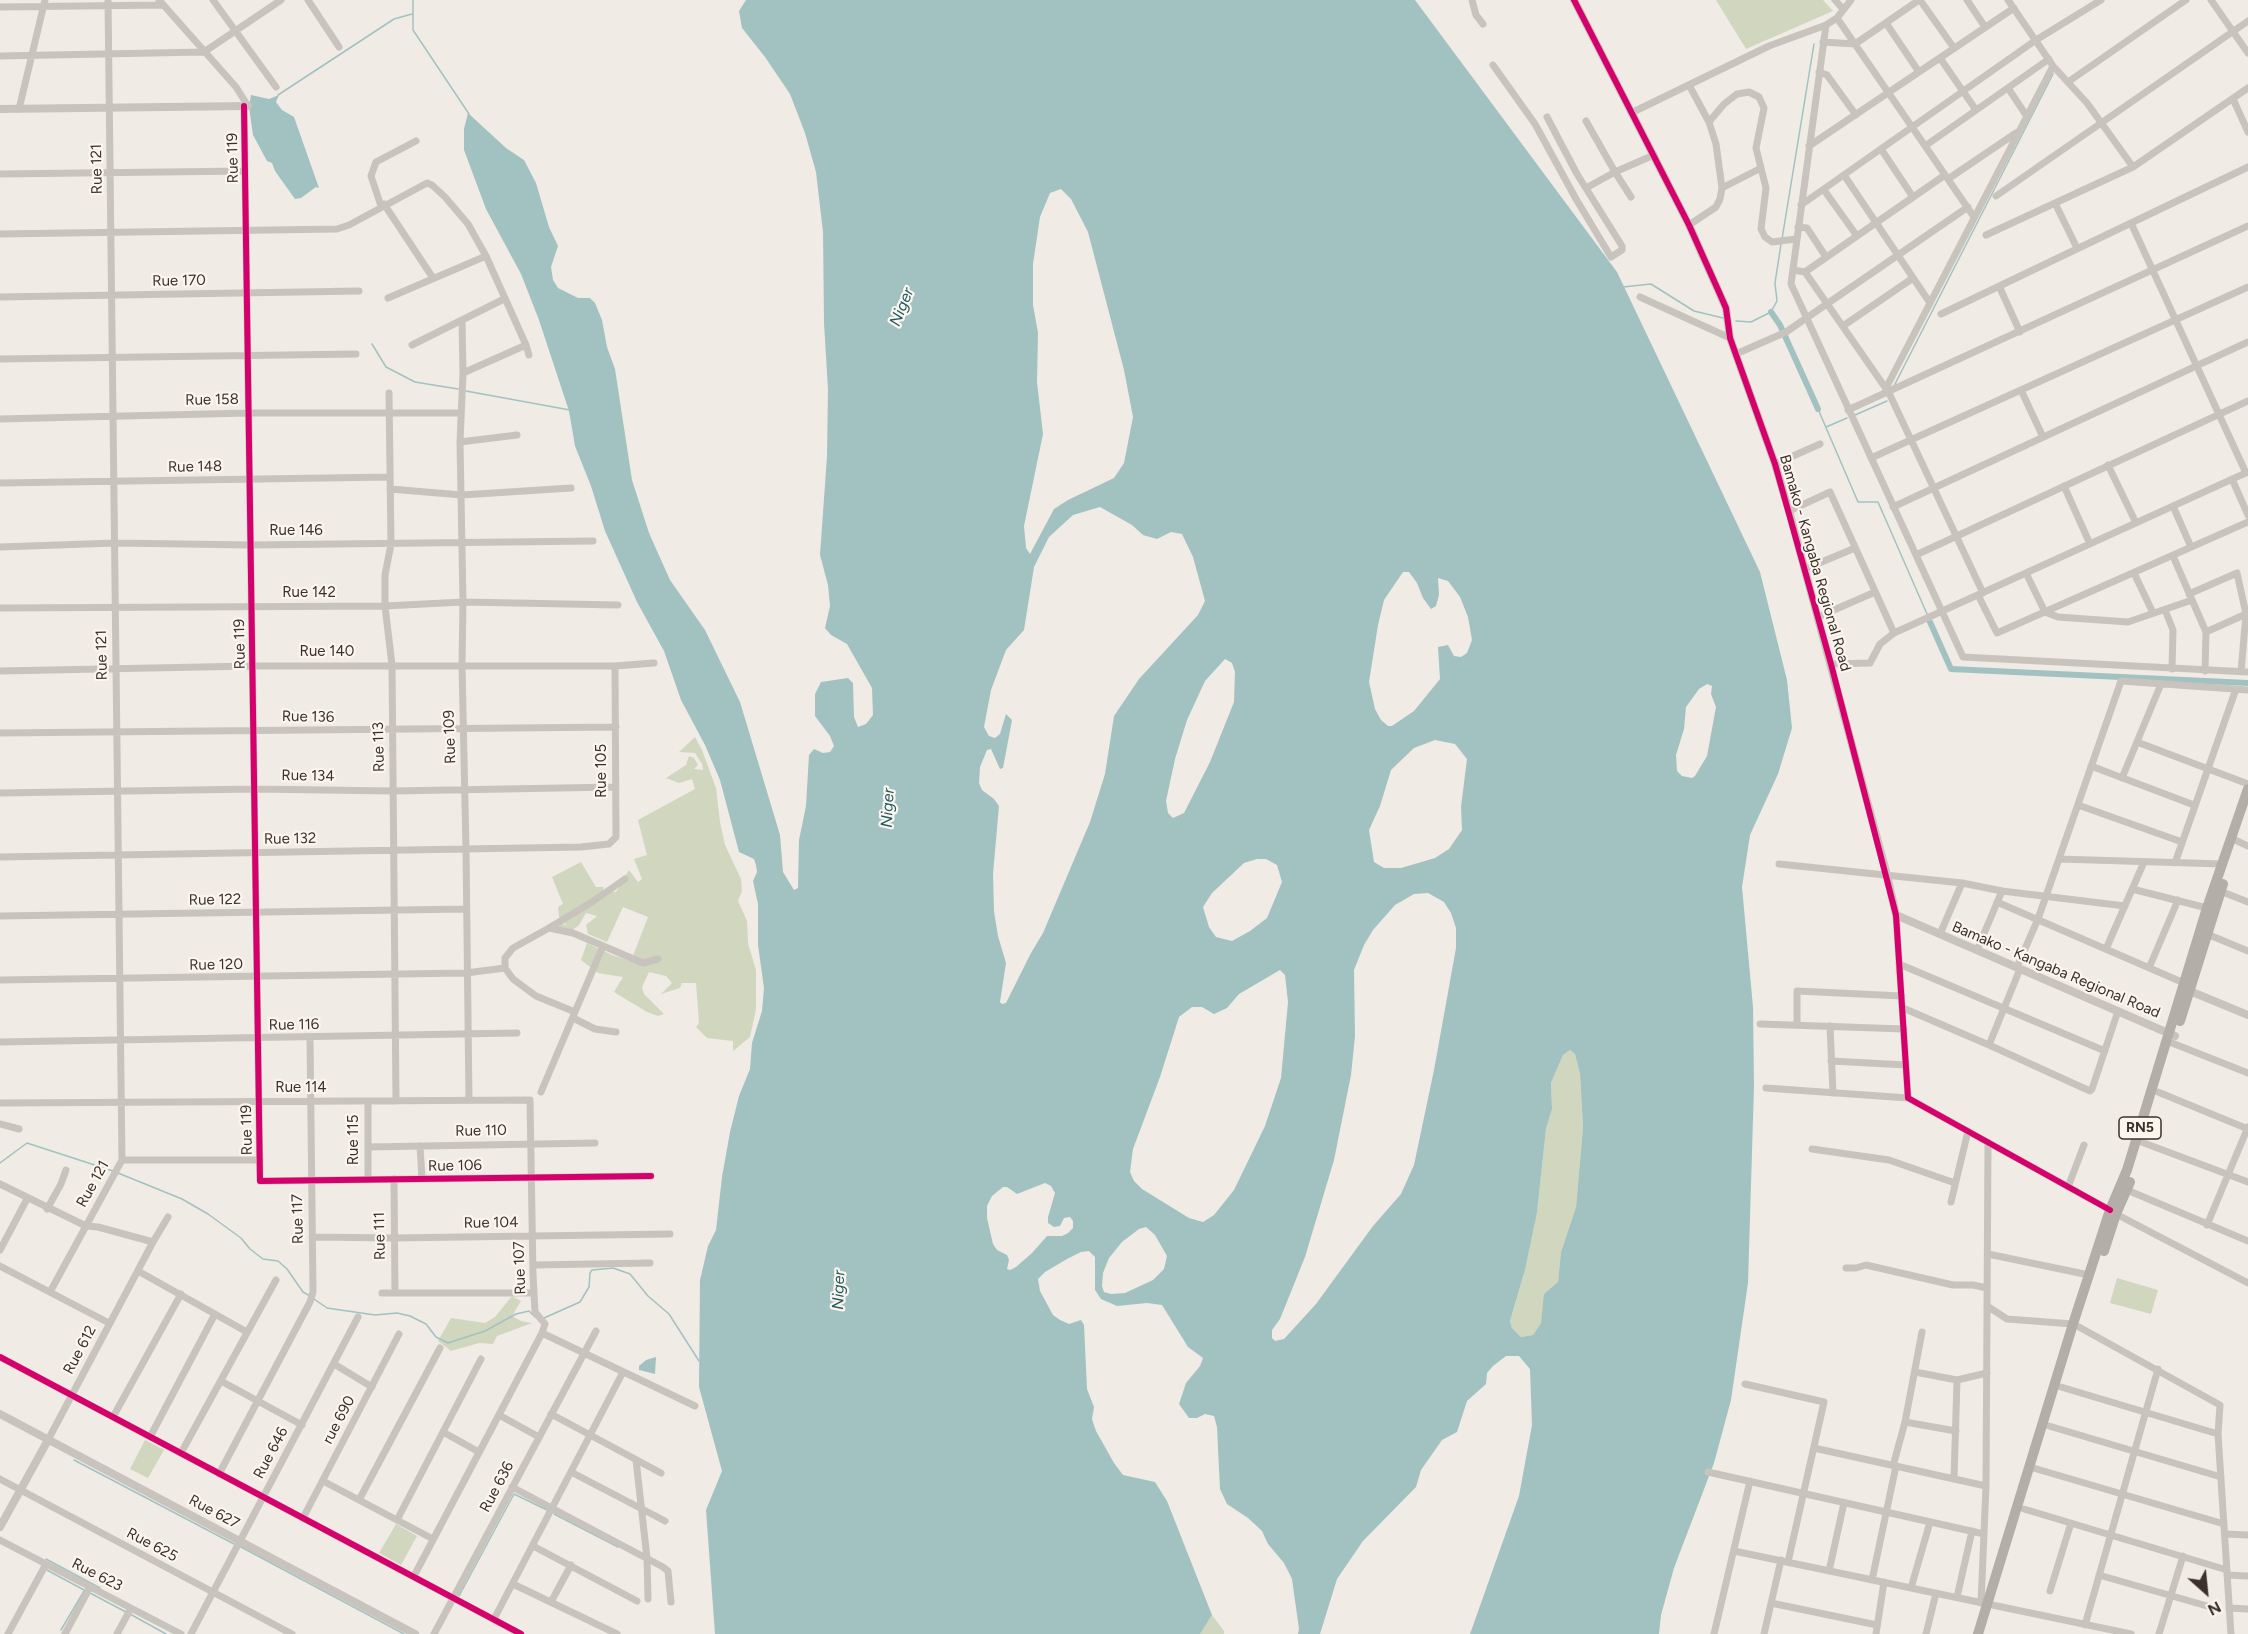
<!DOCTYPE html>
<html>
<head>
<meta charset="utf-8">
<style>
  body { margin:0 }
  #map { position:relative; width:2248px; height:1634px; overflow:hidden; background:#f0ebe5; font-family:Figtree,sans-serif }
  canvas { display:block }
  .north { position:absolute; left:2176px; top:1562px; width:60px; height:60px; -webkit-text-stroke:4px #fbf5ee; paint-order:stroke; rotate:153deg; font-size:16px; font-weight:700; line-height:24px; text-align:center; color:#3b302b }
  .north::after { content:''; display:block; margin:auto; width:21px; height:27px; background:#3b302b; clip-path:polygon(50% 0,100% 100%,50% 72%,0 100%) }
</style>
</head>
<body>
<div id="map">
<canvas width="2248" height="1634"></canvas>
<div class="north">N</div>
</div>
<script>
const ctx = document.querySelector('canvas').getContext('2d');
ctx.lineJoin = 'round';
function fill(path, color) { ctx.fillStyle = color; ctx.fill(path, 'evenodd'); }
const poly = rows => new Path2D(rows.map(r => 'M' + r).join(''));
function trace(path, color, width, dash) { ctx.strokeStyle = color; ctx.lineWidth = width; ctx.lineCap = dash ? 'butt' : 'round'; ctx.setLineDash(dash || []); ctx.stroke(path); }
function write(font, color, halo, rows, align = 'center') {
  ctx.font = font + ' Figtree,sans-serif'; ctx.lineWidth = 4.5; ctx.setLineDash([]); ctx.textBaseline = 'middle'; ctx.strokeStyle = halo; ctx.fillStyle = color; for (const [text, x, y, turn = 0] of rows) {
    ctx.save(); ctx.translate(x, y); ctx.rotate((+turn || 0) * Math.PI / 180); ctx.textAlign = isNaN(turn) ? turn : align; if (halo) ctx.strokeText(text, 0, 0); ctx.fillText(text, 0, 0); ctx.restore();
  }
}
const green = poly([
  [1716,0,1823,0,1833,11,1746,49],
  [695,737,702,750,716,788,720,822,725,845,741,879,742,891,738,901,747,921,748,944,756,970,756,1009,750,1037,733,1051,733,1041,707,1038,696,1027,699,1023,696,983,682,983,680,988,661,994,672,983,666,976,649,972,642,987,644,994,664,1014,658,1016,647,1012,614,992,623,977,598,973,581,960,587,943,612,955,631,961,648,917,623,907,607,942,588,934,586,925,597,916,586,913,579,925,567,934,555,925,559,922,567,926,559,917,558,907,563,904,552,877,581,862,596,887,603,887,604,891,616,892,629,870,638,882,642,879,634,859,647,855,638,820,695,789,692,779,679,783,666,778,686,765,689,756,694,758,698,765,694,769,703,770,702,764,695,753,679,752],
  [1570,1050,1575,1054,1580,1074,1583,1127,1576,1207,1561,1252,1558,1282,1543,1312,1541,1323,1533,1335,1521,1337,1512,1328,1510,1321,1525,1270,1537,1213,1546,1129,1552,1109,1551,1083,1563,1055],
  [2117,1278,2158,1290,2151,1314,2110,1303],
  [512,1296,521,1301,512,1316,521,1321,532,1323,497,1336,493,1344,479,1343,451,1351,438,1341,451,1318,485,1323,495,1317],
  [145,1440,164,1450,148,1478,130,1469],
  [396,1524,417,1536,401,1565,379,1553],
  [1212,1615,1224,1631,1224,1634,1200,1634]
]);
const water = poly([
  [746,0,1415,0,1617,272,1760,572,1787,680,1792,728,1778,774,1750,835,1742,887,1753,1007,1754,1086,1748,1283,1731,1400,1714,1463,1674,1568,1661,1615,1659,1634,1470,1634,1519,1496,1532,1425,1530,1369,1519,1356,1506,1356,1493,1366,1487,1373,1486,1384,1467,1401,1457,1432,1442,1440,1421,1470,1416,1487,1363,1541,1337,1579,1320,1634,1298,1634,1299,1629,1292,1579,1284,1563,1268,1544,1262,1531,1248,1518,1227,1504,1220,1489,1217,1427,1214,1416,1205,1414,1197,1418,1189,1418,1179,1404,1186,1383,1200,1366,1203,1358,1188,1347,1162,1305,1147,1303,1117,1306,1101,1299,1095,1290,1095,1257,1089,1251,1081,1252,1067,1259,1045,1272,1038,1279,1040,1291,1053,1315,1060,1320,1069,1324,1081,1320,1084,1325,1087,1389,1094,1407,1092,1419,1096,1431,1114,1463,1123,1475,1155,1482,1167,1501,1212,1615,1200,1634,715,1634,706,1510,722,1471,699,1387,700,1280,708,1246,716,1230,722,1177,730,1132,739,1096,750,1069,752,1043,762,1011,764,988,758,945,758,904,753,881,757,872,756,865,754,859,739,852,720,780,705,745,681,700,664,651,637,602,605,531,591,486,575,446,569,411,539,320,521,274,486,209,464,150,464,129,468,113,506,148,524,160,536,183,549,227,558,246,551,267,553,280,558,288,578,298,590,298,595,303,602,320,607,347,615,369,632,480,649,533,670,580,705,630,740,702,780,835,783,872,794,890,798,888,799,840,806,806,809,755,814,749,823,753,830,752,834,746,830,736,815,716,815,694,821,682,848,678,853,683,854,717,858,727,866,724,873,715,872,688,847,644,831,635,825,628,830,606,828,585,820,555,827,456,828,390,824,323,823,232,816,172,805,133,790,94,765,57,742,28,739,11],
  [1061,189,1071,199,1088,232,1124,370,1133,417,1124,463,1114,478,1068,500,1054,509,1030,554,1026,548,1024,526,1043,434,1037,382,1038,333,1033,305,1033,264,1040,217,1050,193],
  [1100,507,1132,525,1143,535,1157,539,1171,532,1182,534,1193,557,1205,601,1198,615,1139,679,1114,716,1105,774,1090,822,1043,933,1031,953,1006,1003,1002,1004,1000,1002,1006,963,998,936,994,911,993,874,999,806,994,799,982,790,979,783,980,767,987,750,991,749,1000,769,1003,768,1012,720,1006,714,1000,734,995,738,989,736,984,727,991,690,1006,650,1024,630,1034,567,1049,537,1073,515],
  [1403,572,1409,572,1417,583,1423,598,1431,609,1436,606,1439,595,1438,578,1448,581,1460,597,1468,617,1472,640,1467,653,1461,657,1454,656,1448,645,1438,647,1440,679,1414,711,1392,726,1388,726,1381,720,1375,709,1369,682,1378,625,1384,600],
  [1225,659,1232,663,1235,672,1234,702,1210,762,1184,813,1173,818,1168,813,1166,801,1175,759,1187,720,1205,681],
  [1707,684,1712,686,1711,694,1716,707,1707,756,1695,776,1692,778,1682,776,1677,771,1676,755,1684,729,1686,707,1699,689],
  [1435,740,1455,744,1467,759,1461,807,1462,830,1449,849,1435,858,1401,868,1384,868,1374,862,1369,830,1380,806,1391,770,1414,748],
  [1257,859,1266,859,1277,865,1282,882,1267,918,1250,931,1232,941,1216,937,1209,927,1203,907,1212,893,1244,863],
  [1428,893,1444,902,1451,913,1456,928,1456,948,1434,1070,1414,1165,1401,1194,1373,1226,1316,1304,1284,1339,1275,1341,1272,1338,1272,1330,1280,1319,1305,1257,1334,1160,1351,1075,1355,1036,1354,970,1364,945,1373,930,1395,905,1414,894],
  [1280,970,1285,975,1288,1002,1281,1078,1265,1126,1234,1190,1214,1215,1203,1222,1189,1218,1142,1189,1134,1181,1130,1172,1133,1149,1160,1077,1179,1017,1192,1007,1202,1007,1214,1014,1227,1008,1239,994],
  [1570,1050,1575,1054,1580,1074,1583,1127,1576,1207,1561,1252,1558,1282,1544,1294,1541,1323,1533,1335,1521,1337,1512,1328,1510,1321,1525,1270,1537,1213,1546,1129,1552,1109,1551,1083,1563,1055],
  [1045,1183,1051,1186,1055,1193,1048,1217,1048,1223,1054,1227,1060,1226,1064,1218,1070,1217,1073,1221,1073,1228,1068,1233,1062,1236,1047,1236,1032,1253,1016,1267,1010,1270,1007,1269,1009,1260,1007,1255,997,1250,993,1244,987,1218,987,1206,992,1196,1003,1187,1007,1187,1017,1194],
  [1146,1227,1155,1235,1167,1256,1164,1269,1153,1280,1125,1293,1111,1294,1104,1292,1102,1286,1103,1273,1109,1258,1122,1242,1139,1229],
  [251,95,269,99,279,95,276,102,282,110,294,117,319,188,316,187,301,198,295,199,275,171,272,163,267,161,253,135,249,107],
  [656,1357,655,1374,639,1370,639,1366,646,1360]
]);
const stream = poly([
  [413,0,413,30,469,114],
  [278,95,394,19,412,14],
  [1782,239,1814,44],
  [1623,287,1651,284,1694,311,1723,318],
  [1736,321,1751,322,1771,312,1777,301,1775,283,1781,244],
  [372,344,386,367,415,382,458,389],
  [1894,386,2053,74],
  [466,391,570,410],
  [1818,409,1858,502,1878,502,1927,614],
  [1855,415,1887,401],
  [1826,427,1847,418],
  [0,1163,27,1143,113,1171],
  [118,1173,182,1199,208,1214,241,1238,250,1249,263,1259,278,1261,287,1269,303,1292,310,1296],
  [314,1299,327,1308,375,1315,397,1313,410,1316,426,1324,436,1337,448,1343,485,1331,516,1314,529,1311,535,1317],
  [544,1318,580,1302,589,1287,590,1273,592,1270,613,1268,630,1274,648,1296,669,1314,699,1361],
  [74,1460,234,1544],
  [554,1514,618,1547],
  [241,1547,404,1634],
  [46,1559,100,1588],
  [45,1569,86,1591],
  [90,1593,126,1612],
  [459,1596,514,1494,547,1510],
  [130,1614,166,1634],
  [61,1630,84,1591]
]);
const canal = poly([
  [1771,312,1780,325,1818,409],
  [1930,622,1951,669,2248,683]
]);
const minor = poly([
  [159,0,236,87,248,106],
  [213,0,276,87],
  [308,0,339,47],
  [1472,0,1476,15,1483,24],
  [1835,0,1843,9],
  [1920,0,1954,48],
  [1967,0,1985,27],
  [2008,0,2053,66,2087,103,2133,167],
  [2211,0,2248,53],
  [0,7,163,5],
  [1837,18,1974,217],
  [1886,23,1919,72],
  [1826,25,1791,284,1963,657,2248,672],
  [1823,42,1855,44,1919,0],
  [0,56,204,52,281,0],
  [1940,58,1976,110],
  [1493,65,1535,124,1576,199,1611,257,1614,255,1622,250,1622,246,1577,174,1547,117],
  [1819,72,1827,75,1856,115],
  [2068,82,2186,0],
  [2008,88,2026,115],
  [2233,99,2248,132],
  [244,106,260,1181,651,1176],
  [19,109,45,0],
  [1631,113,1769,46,1826,25,1837,18,1851,0],
  [1586,121,1615,172,1654,155],
  [1709,122,1724,104,1737,94,1749,92,1759,97,1764,108,1756,148,1766,188,1761,229,1765,237,1772,242,1796,239],
  [1809,146,2014,8],
  [1925,146,2049,59],
  [1881,149,1913,197],
  [0,174,245,171],
  [1844,175,1930,303],
  [1948,179,2016,133],
  [1586,188,1615,172,1631,197],
  [1722,188,1761,168],
  [1824,190,1857,236],
  [1996,196,2248,21],
  [2055,203,2077,248],
  [384,204,433,278],
  [1801,205,2036,40,2101,0],
  [381,206,371,176,376,162,416,141],
  [2131,223,2246,473],
  [1689,225,1716,207,1720,199,1722,188,1716,144,1709,122,1689,85],
  [1798,227,1807,228,1826,257],
  [0,234,337,229,349,225,427,183,432,185,445,197,468,224,486,256,526,345,463,373],
  [1986,235,2133,167,2248,88],
  [1793,270,1805,272,1945,175],
  [1805,272,1889,393,1983,593],
  [1999,286,2020,332],
  [0,297,359,291],
  [1640,297,1730,338],
  [388,298,486,256],
  [1941,314,2248,167],
  [462,320,463,373,460,442,463,602,462,665,466,849,469,1100],
  [1843,326,1913,278],
  [412,345,504,299],
  [526,345,529,355],
  [1736,354,1786,332,1968,207],
  [0,359,356,354],
  [1886,388,2053,66],
  [2021,390,2043,437],
  [389,393,391,544,385,575,385,606,392,665,396,1101],
  [1848,410,2248,226],
  [0,419,248,413,461,413],
  [460,442,517,435],
  [1871,458,2248,287],
  [1775,464,1820,444],
  [2108,465,2136,523],
  [2232,479,2248,515],
  [0,483,390,477],
  [2064,486,2090,544],
  [390,489,462,495,571,488],
  [2173,506,2191,547],
  [1893,507,2248,342],
  [1789,511,1830,492,1894,633],
  [0,547,115,543,250,545,593,541],
  [1916,555,2248,401],
  [2173,556,2206,632,2205,671],
  [1805,569,1855,548],
  [2026,573,2045,612,2058,617,2128,622,2192,600],
  [2134,573,2153,613],
  [2189,594,2237,573,2246,614,2241,672],
  [1978,595,1997,633,2248,522],
  [0,608,385,606,463,602,618,605],
  [2165,610,2173,630,2172,669],
  [1818,617,1875,592],
  [2206,632,2246,614,2247,615],
  [1831,664,1870,663,1880,644,1894,633,2248,472],
  [0,671,252,666,615,666,654,663],
  [0,733,616,727],
  [2137,742,2248,784],
  [2091,766,2194,805],
  [2122,778,2161,684],
  [0,793,254,789,393,791,616,787],
  [2078,805,2182,842],
  [2231,838,2248,846],
  [0,857,581,847,609,844,616,837,615,666],
  [2059,859,2222,864],
  [2175,863,2236,689],
  [1779,864,1962,883,2002,891,2125,906],
  [2132,889,2207,908],
  [2220,891,2248,902],
  [1997,902,2184,983],
  [1896,915,1908,1098,2110,1210],
  [0,916,466,909],
  [549,928,592,902,625,879],
  [1940,934,1962,883],
  [2207,934,2248,951],
  [2106,949,2144,862],
  [1977,950,2002,891],
  [1899,964,2105,1051],
  [2017,967,2038,919,2121,681,2248,690],
  [2149,968,2178,900],
  [0,980,466,973,505,968],
  [1903,1008,1989,1045,2090,1091,2092,1089,2118,1011],
  [575,1012,536,996,513,979,505,968,505,958,513,948,549,928,573,933,643,963,658,959],
  [573,1018,595,1029,616,1032],
  [1760,1024,1904,1029],
  [1797,1025,1797,991,1902,996],
  [1830,1026,1833,1093],
  [0,1042,517,1033],
  [2172,1043,2248,1073],
  [1989,1045,2020,969],
  [1831,1061,1906,1065],
  [1766,1088,1908,1098],
  [541,1092,603,946],
  [2158,1092,2248,1129],
  [0,1103,530,1100,533,1275,535,1312,545,1324,542,1333,414,1576],
  [0,1124,19,1129],
  [2136,1140,2248,1182],
  [420,1146,422,1179],
  [368,1147,595,1143],
  [1812,1149,1889,1160,1955,1183],
  [122,1160,260,1160],
  [394,1179,395,1293],
  [368,1180,368,1101],
  [0,1184,86,1226,98,1227,153,1242],
  [2068,1187,2084,1145],
  [2127,1190,2248,1241],
  [1951,1202,1968,1131],
  [47,1209,61,1184,66,1170],
  [2116,1214,2248,1283],
  [2207,1225,2248,1127],
  [312,1237,394,1238,670,1234],
  [0,1250,27,1199],
  [1988,1254,2089,1275],
  [534,1265,650,1263],
  [0,1266,109,1323],
  [1846,1268,1856,1268,1866,1265,1953,1285,1973,1285,1987,1288],
  [138,1271,247,1332],
  [50,1292,122,1160,108,0],
  [382,1293,534,1293],
  [1987,1306,2007,1319,2073,1324],
  [2079,1327,2220,1405,2218,1434,2231,1634],
  [542,1333,695,1406],
  [0,1357,521,1634],
  [334,1364,372,1387],
  [1915,1372,1957,1380,1987,1373],
  [221,1381,302,1425],
  [1745,1384,1824,1402,1788,1562],
  [2061,1387,2218,1434],
  [551,1414,661,1473],
  [499,1415,539,1437],
  [113,1417,181,1294],
  [1905,1422,1956,1431],
  [2049,1426,2221,1477],
  [443,1432,479,1452],
  [150,1437,215,1314],
  [48,1440,153,1242,168,1217],
  [1814,1448,1986,1486],
  [181,1453,276,1280],
  [636,1460,647,1558,648,1599],
  [1893,1466,1905,1422,1922,1332],
  [2030,1467,2224,1524],
  [571,1472,665,1521],
  [1708,1472,1984,1534],
  [219,1474,310,1302,313,1292,310,1037],
  [0,1479,292,1634],
  [1954,1479,1957,1380],
  [323,1481,433,1539],
  [512,1487,663,1567,668,1571,671,1602],
  [359,1500,440,1348],
  [2024,1509,2227,1570],
  [303,1518,399,1334],
  [397,1520,481,1359],
  [2225,1534,2248,1535],
  [0,1540,181,1634],
  [533,1546,637,1601],
  [1734,1551,2131,1634],
  [1829,1571,1844,1503],
  [2099,1575,2207,1606],
  [2227,1575,2248,1576],
  [1872,1580,1896,1466],
  [513,1584,617,1634],
  [1911,1588,1930,1522],
  [2050,1591,2071,1523],
  [1957,1597,1972,1531],
  [551,1602,571,1565],
  [1771,1603,1877,1625],
  [1981,1603,1986,1486,1988,1142],
  [2229,1608,2248,1609],
  [494,1619,623,1372],
  [2085,1625,2158,1369],
  [8,1634,46,1564],
  [65,1634,90,1587],
  [117,1634,131,1608],
  [191,1634,358,1317],
  [434,1634,596,1331],
  [1714,1634,1750,1481],
  [1764,1634,1781,1560],
  [1876,1634,1884,1582],
  [1926,1634,1936,1593],
  [2159,1634,2183,1556]
]);
const tertiary = poly([
  [1574,0,1689,225,1726,308,1730,338,1775,464,1789,511,1887,875,1896,915,2175,1036],
  [0,109,248,106],
  [2185,989,2248,1015],
  [0,1414,415,1634],
  [0,1527,48,1440]
]);
const trunk = poly([
  [2180,1021,2223,884],
  [2104,1251,2116,1214,2130,1182],
  [1978,1634,2073,1324,2110,1210,2127,1170,2207,908,2248,789]
]);
const cycleway = poly([
  [1574,0,1689,225,1719,292,1726,308,1730,338,1775,464,1831,664,1896,915,1908,1098,2110,1210],
  [244,106,260,1181,651,1176],
  [0,1357,521,1634]
]);
const shields = [
  [2140,1128,42]
];
const shieldNames = [
  ["RN5",2140,1128]
];
const streetNames = [
  ["Rue 119",233,158,-91],
  ["Rue 121",97,169,-91],
  ["Rue 170",179,281,-1],
  ["Rue 158",212,400,-1],
  ["Rue 148",195,467,-1],
  ["Rue 146",296,531],
  ["Bamako - Kangaba Regional Road",1815,563,74],
  ["Rue 142",309,593],
  ["Rue 119",240,644,-91],
  ["Rue 140",327,652],
  ["Rue 121",102,655,-91],
  ["Rue 136",308,717,1],
  ["Rue 109",450,737,-92],
  ["Rue 113",379,747,-91],
  ["Rue 105",602,771,-90],
  ["Rue 134",308,776,1],
  ["Rue 132",290,839,-1],
  ["Rue 122",215,900,-1],
  ["Rue 120",216,965,-1],
  ["Bamako - Kangaba Regional Road",2056,970,23],
  ["Rue 116",294,1025,-1],
  ["Rue 114",301,1088],
  ["Rue 119",247,1130,-91],
  ["Rue 110",481,1131,-1],
  ["Rue 115",354,1140,-90],
  ["Rue 106",455,1166,-1],
  ["Rue 121",93,1184,-61],
  ["Rue 117",298,1219,-91],
  ["Rue 104",491,1223,-1],
  ["Rue 111",380,1236,-91],
  ["Rue 107",520,1268,-92],
  ["Rue 612",80,1350,-62],
  ["rue 690",339,1420,-62],
  ["Rue 646",271,1453,-62],
  ["Rue 636",497,1487,-62],
  ["Rue 627",214,1512,28],
  ["Rue 625",152,1545,28],
  ["Rue 623",97,1575,27]
];
const waterNames = [
  ["Niger",902,307,-68],
  ["Niger",888,808,-87],
  ["Niger",839,1290,-88]
];
fill(green, '#d1d6bf');
fill(water, '#a1c2c1');
trace(stream, '#a1c2c1', 1.5);
trace(canal, '#a1c2c1', 6);
trace(minor, '#c9c3be', 7);
trace(tertiary, '#c9c3be', 8);
trace(trunk, '#b4aea8', 10);
trace(cycleway, '#d6006c', 6);
for (const [x, y, w] of shields) { const box = new Path2D(); box.roundRect(x - w / 2, y - 11, w, 22, 4.5); ctx.fillStyle = '#fbf5ee'; ctx.fill(box); trace(box, '#3b302b', 1.5); }
write('bold 14px', '#3b302b', null, shieldNames);
write('15px', '#3b302b', '#fbf5ee', streetNames);
write('italic 16px', '#1f5a5e', '#fbf5ee', waterNames);
</script>
</body>
</html>
